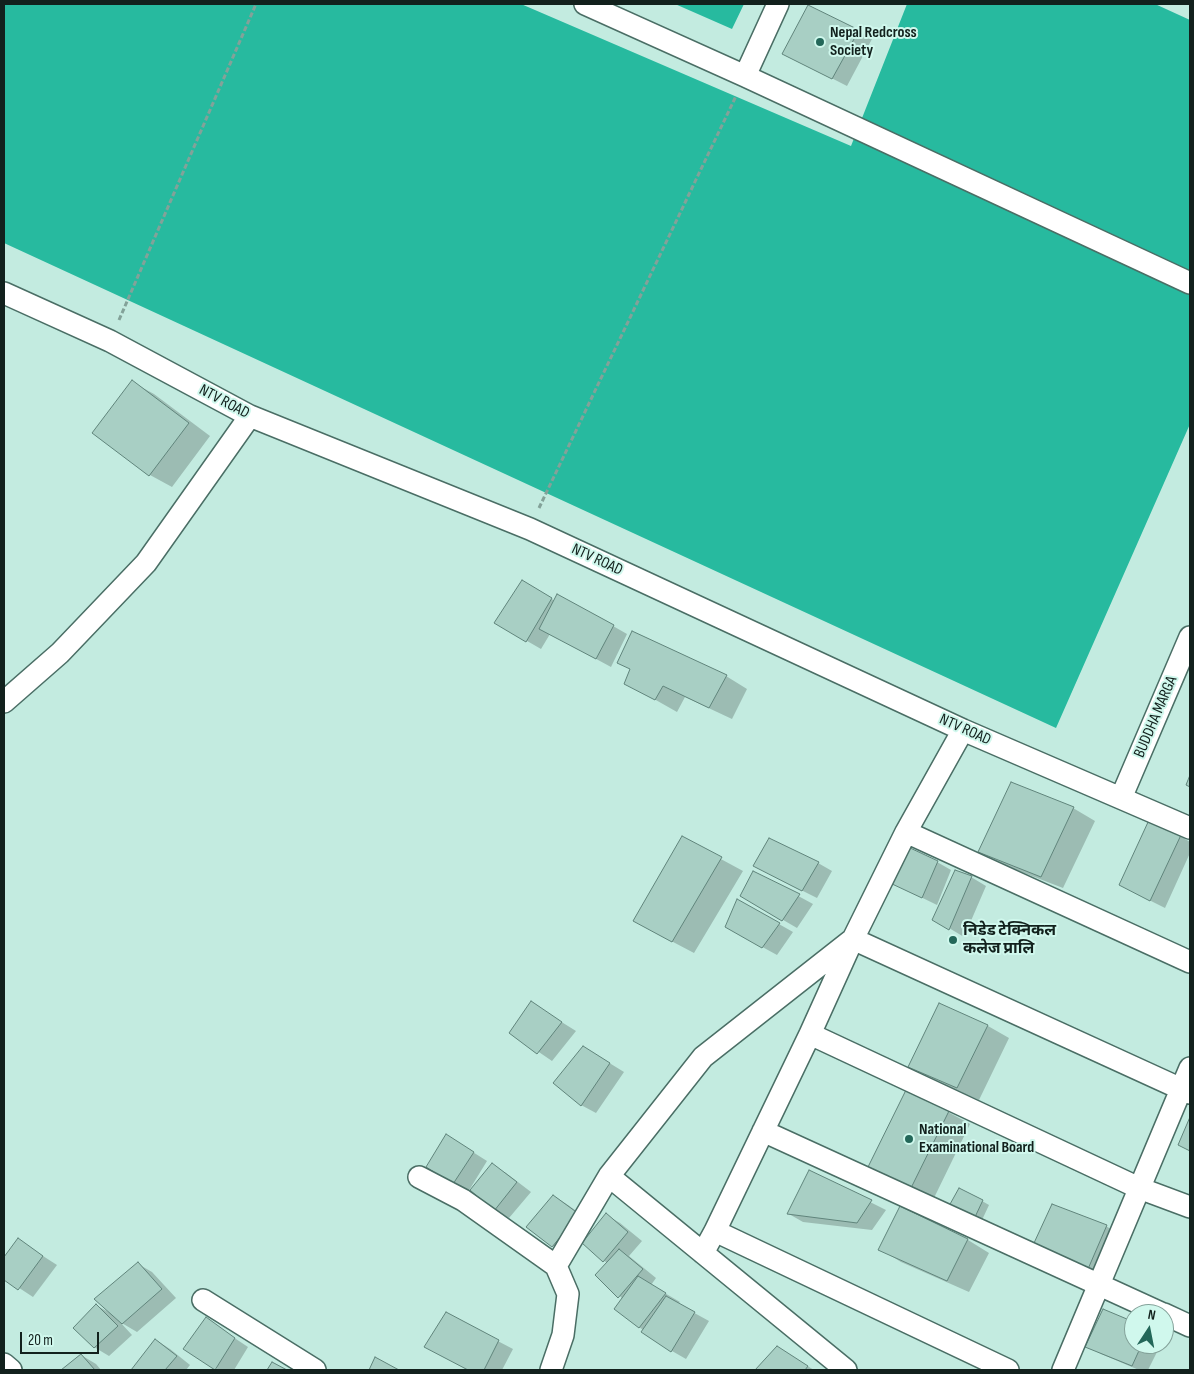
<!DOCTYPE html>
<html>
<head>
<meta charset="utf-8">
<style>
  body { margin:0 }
  #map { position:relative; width:1194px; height:1374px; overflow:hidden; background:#c3ebe0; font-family:"Sofia Sans Condensed",sans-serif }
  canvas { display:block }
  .frame { position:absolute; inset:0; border:5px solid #12211d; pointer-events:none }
  .north { position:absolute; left:1124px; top:1304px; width:50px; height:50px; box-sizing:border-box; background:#d0f8ed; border:1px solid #84a29a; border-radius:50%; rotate:11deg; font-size:14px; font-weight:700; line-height:20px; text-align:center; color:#12211d }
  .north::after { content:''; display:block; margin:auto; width:18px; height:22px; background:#236759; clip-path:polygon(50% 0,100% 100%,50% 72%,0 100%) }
  .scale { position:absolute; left:20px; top:1332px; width:79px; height:22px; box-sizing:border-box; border:2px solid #12211d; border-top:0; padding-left:6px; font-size:15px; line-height:18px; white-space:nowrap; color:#12211d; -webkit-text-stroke:4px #d0f8ed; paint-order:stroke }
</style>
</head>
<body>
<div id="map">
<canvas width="1194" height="1374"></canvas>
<div class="frame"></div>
<div class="north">N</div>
<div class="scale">20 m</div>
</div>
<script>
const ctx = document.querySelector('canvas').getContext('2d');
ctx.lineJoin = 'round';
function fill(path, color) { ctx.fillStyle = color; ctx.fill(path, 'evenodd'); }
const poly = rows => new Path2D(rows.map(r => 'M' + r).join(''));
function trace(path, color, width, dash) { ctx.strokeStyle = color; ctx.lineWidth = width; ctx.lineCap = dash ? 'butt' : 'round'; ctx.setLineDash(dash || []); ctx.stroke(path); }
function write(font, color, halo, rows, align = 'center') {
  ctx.font = font + ' "Sofia Sans Condensed","Noto Sans Devanagari",sans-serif'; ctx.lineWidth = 4; ctx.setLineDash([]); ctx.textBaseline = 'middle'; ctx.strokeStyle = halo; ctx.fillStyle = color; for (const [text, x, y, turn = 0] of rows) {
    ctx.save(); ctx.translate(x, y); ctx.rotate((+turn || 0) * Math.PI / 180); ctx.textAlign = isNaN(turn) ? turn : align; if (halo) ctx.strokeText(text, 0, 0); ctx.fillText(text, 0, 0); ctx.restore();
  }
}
const forest = poly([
  [4,4,521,4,851,146,907,4,1155,4,1190,20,1190,424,1056,728,4,243],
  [675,4,744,4,732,29]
]);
const shadow = poly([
  [858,31,872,39,847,86,798,61],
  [132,382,154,394,210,436,172,487,150,475,94,433],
  [523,582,555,601,613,626,627,634,611,667,550,634,541,649,496,623],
  [619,662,726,676,747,689,732,719,685,697,677,712,647,695,631,669],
  [1073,808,1095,821,1063,888,1001,864,979,852],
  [1180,836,1190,842,1190,853,1165,908,1135,893],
  [682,838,743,871,694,953,656,933],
  [937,862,951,870,937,905,892,883],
  [818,863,832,871,817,898,769,874],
  [754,872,813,904,797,928,742,896],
  [956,872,971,877,986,886,964,937,934,919],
  [738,901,793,932,777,955,726,927],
  [531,1003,576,1031,552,1061,511,1033],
  [940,1005,988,1026,1009,1038,979,1100,931,1079,909,1066],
  [598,1056,624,1072,596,1113,581,1105],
  [948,1112,970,1124,933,1200,870,1167],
  [460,1144,487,1161,468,1192,428,1166],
  [492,1165,506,1173,531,1192,509,1218,495,1210],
  [810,1172,886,1210,872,1230,803,1222,789,1214],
  [554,1196,568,1205,593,1223,567,1255,553,1246],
  [982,1201,989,1205,982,1220,958,1210],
  [901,1207,968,1240,989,1253,969,1292,901,1262,880,1249],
  [606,1215,620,1223,642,1241,629,1256,656,1278,651,1285,680,1302,678,1304,709,1321,686,1359,672,1351,639,1327,623,1299,597,1275,608,1263,604,1261],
  [1106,1226,1120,1235,1103,1276,1050,1250],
  [18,1240,57,1265,33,1297,4,1278,4,1259],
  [138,1264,152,1272,176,1298,137,1332,120,1322,132,1335,109,1356,94,1347,96,1305,110,1313],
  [446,1314,513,1349,502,1370,469,1370,440,1355],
  [206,1319,248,1347,234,1370,219,1370,185,1348],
  [1134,1324,1134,1344,1161,1344,1148,1370,1139,1370,1101,1354,1087,1346],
  [156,1340,170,1349,190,1365,186,1370,133,1370],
  [777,1347,791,1356,814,1370,756,1370],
  [81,1355,96,1364,101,1370,62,1370]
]);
const building = poly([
  [808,5,859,30,832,79,782,54,808,5],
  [132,380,189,423,149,476,92,433,132,380],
  [522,580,552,598,526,642,494,623,522,580],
  [557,594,614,625,596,659,539,629,557,594],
  [632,631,727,675,709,708,663,686,655,700,624,684,630,669,617,663,632,631],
  [1190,775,1190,787,1186,785,1190,775],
  [1011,782,1074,807,1041,877,978,852,1011,782],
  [1149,820,1181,835,1150,901,1119,885,1149,820],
  [682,836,722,857,672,942,633,921,682,836],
  [769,838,819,862,802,891,753,866,769,838],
  [908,847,938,861,922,898,890,883,908,847],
  [955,870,972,876,949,930,932,920,955,870],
  [753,871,800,894,782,921,740,896,753,871],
  [737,899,780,923,762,948,725,927,737,899],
  [531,1001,562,1022,537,1054,509,1033,531,1001],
  [939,1003,988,1025,957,1088,908,1067,939,1003],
  [583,1046,610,1063,581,1106,553,1083,583,1046],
  [906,1090,949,1111,911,1188,868,1167,906,1090],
  [1190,1117,1190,1151,1178,1145,1190,1117],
  [446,1134,474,1152,453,1184,426,1167,446,1134],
  [492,1163,517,1182,494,1211,470,1190,492,1163],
  [809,1170,872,1200,857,1223,787,1214,809,1170],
  [959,1188,983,1200,975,1217,949,1206,959,1188],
  [553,1195,579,1214,552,1247,526,1227,553,1195],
  [1052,1204,1107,1225,1088,1269,1034,1243,1052,1204],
  [900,1206,968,1239,947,1281,878,1250,900,1206],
  [606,1213,628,1232,603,1262,582,1243,606,1213],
  [18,1238,43,1256,18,1290,4,1280,4,1257,18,1238],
  [619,1249,643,1269,618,1298,595,1275,619,1249],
  [138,1262,162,1289,122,1324,94,1299,138,1262],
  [638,1276,666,1293,639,1328,614,1309,638,1276],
  [666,1296,695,1312,671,1352,641,1332,666,1296],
  [96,1304,118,1326,94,1348,73,1328,96,1304],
  [1103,1309,1134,1322,1134,1344,1142,1344,1132,1366,1085,1347,1103,1309],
  [446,1312,499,1340,484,1370,468,1370,424,1347,446,1312],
  [206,1317,235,1338,215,1370,183,1349,206,1317],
  [155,1339,177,1356,165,1370,131,1370,155,1339],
  [777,1346,808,1366,805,1370,755,1370,777,1346],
  [81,1354,95,1370,61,1370,81,1354],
  [375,1357,399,1370,369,1370,375,1357],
  [272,1362,287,1370,267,1370,272,1362]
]);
const path = poly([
  [119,320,256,4],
  [539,508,736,96]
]);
const minor = poly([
  [585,4,745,76,1190,283],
  [745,76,778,4],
  [4,293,110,341,250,416,530,529,963,730,1190,828],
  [4,702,60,653,146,563,250,416],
  [1121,798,1190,637],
  [906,832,1190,962],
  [810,1034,1139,1188,1190,1207],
  [763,1131,1163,1314],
  [609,1176,846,1370],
  [419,1177,463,1200,556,1266],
  [715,1231,1008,1370],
  [703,1253,715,1231,810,1034,853,939,906,832,963,730],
  [203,1300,315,1370],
  [1164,1314,1190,1326],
  [4,1364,11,1370],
  [551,1370,563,1335,568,1294,556,1266,609,1176,703,1057,853,939,1190,1093],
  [1063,1370,1190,1068]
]);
const markers = [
  [820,42,5,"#236759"],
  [953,940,5,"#236759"],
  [909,1139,5,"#236759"]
];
const poiNames = [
  ["Nepal Redcross",830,33],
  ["Society",830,51],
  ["निडेड टेक्निकल",963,931],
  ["कलेज प्रालि",963,949],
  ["National",919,1130],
  ["Examinational Board",919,1148]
];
const streetNames = [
  ["NTV ROAD",224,402,28],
  ["NTV ROAD",597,560,25],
  ["BUDDHA MARGA",1156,717,-67],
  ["NTV ROAD",965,730,24]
];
fill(forest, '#27ba9f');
fill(shadow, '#0003');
fill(building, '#a8cfc4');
trace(building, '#60847b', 1);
trace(minor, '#4a6e65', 24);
trace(path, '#83a299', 3, [5, 2.5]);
trace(minor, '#fff', 21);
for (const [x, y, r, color] of markers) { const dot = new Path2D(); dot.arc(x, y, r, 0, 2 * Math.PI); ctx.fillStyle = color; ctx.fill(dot); trace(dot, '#d0f8ed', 2); }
write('bold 16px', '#12211d', '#d0f8ed', poiNames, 'left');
write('16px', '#12211d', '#d0f8ed', streetNames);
</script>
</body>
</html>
